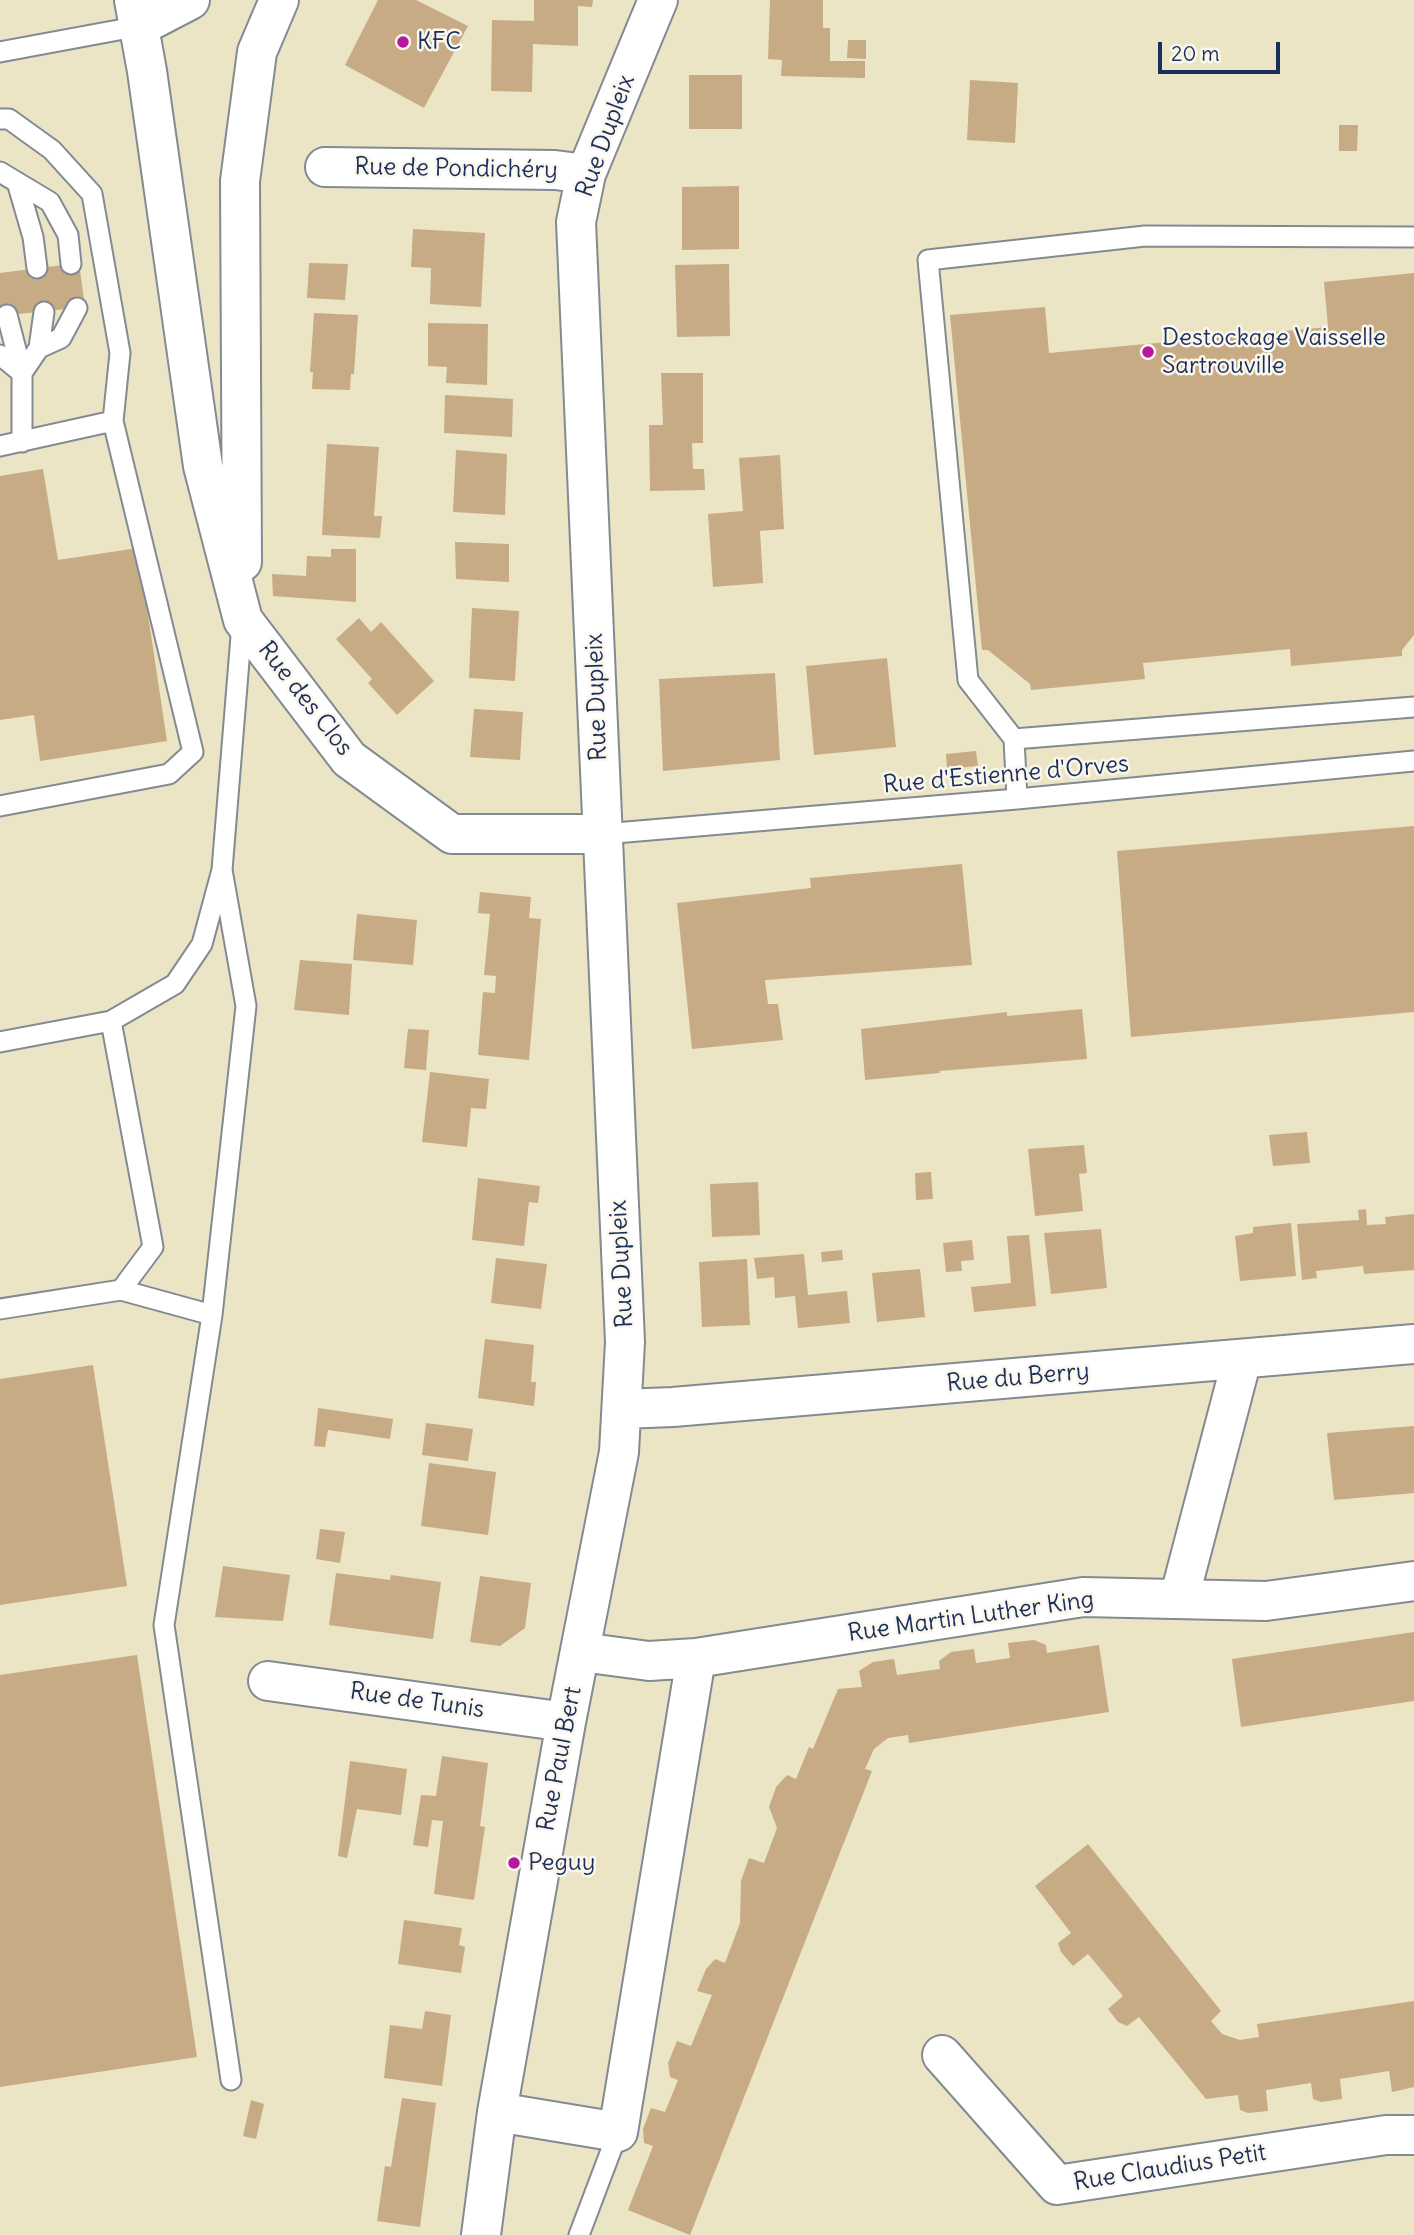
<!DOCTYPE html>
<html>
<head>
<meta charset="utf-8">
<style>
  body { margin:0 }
  #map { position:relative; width:1414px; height:2235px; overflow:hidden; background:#ebe5c6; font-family:Delius,sans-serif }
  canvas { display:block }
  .scale { position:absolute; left:1158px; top:42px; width:122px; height:32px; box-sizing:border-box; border:4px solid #1b2f5e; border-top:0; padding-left:9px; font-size:21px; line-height:24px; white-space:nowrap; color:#1b2f5e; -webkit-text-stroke:5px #fbf7ec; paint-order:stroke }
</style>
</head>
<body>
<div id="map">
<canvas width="1414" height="2235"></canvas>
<div class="scale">20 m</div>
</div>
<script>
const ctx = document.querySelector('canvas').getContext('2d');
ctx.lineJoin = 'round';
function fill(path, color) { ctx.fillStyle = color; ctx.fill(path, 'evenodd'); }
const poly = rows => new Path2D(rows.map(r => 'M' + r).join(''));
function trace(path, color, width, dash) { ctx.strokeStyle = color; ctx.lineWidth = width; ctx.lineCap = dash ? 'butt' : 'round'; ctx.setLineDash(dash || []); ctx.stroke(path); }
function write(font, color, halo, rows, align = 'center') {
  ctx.font = font + ' Delius,sans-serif'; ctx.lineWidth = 5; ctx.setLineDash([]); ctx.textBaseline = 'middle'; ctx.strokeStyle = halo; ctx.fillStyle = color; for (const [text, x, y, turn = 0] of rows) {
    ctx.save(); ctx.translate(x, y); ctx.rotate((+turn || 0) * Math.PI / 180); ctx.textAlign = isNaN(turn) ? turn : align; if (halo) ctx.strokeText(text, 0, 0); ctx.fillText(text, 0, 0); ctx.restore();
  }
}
const building = poly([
  [378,0,416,0,468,26,424,108,345,65],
  [534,0,593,0,592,7,578,6,578,46,533,44,532,92,491,91,492,20,534,21],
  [770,0,823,0,823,28,830,28,830,61,865,61,865,78,781,76,782,60,768,59],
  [848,40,866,40,866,59,847,58],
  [689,75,742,75,742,129,689,129],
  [970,80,1018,83,1015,143,967,140],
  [1339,125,1358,125,1357,151,1339,151],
  [739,186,739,249,682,250,682,187],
  [413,229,485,233,481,307,430,304,431,268,411,267],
  [79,263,85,307,0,316,0,273],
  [309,263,348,264,345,300,307,298],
  [729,264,730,336,677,337,675,265],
  [1414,273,1414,635,1402,650,1402,656,1291,666,1290,649,1143,663,1145,679,1031,690,1030,684,988,650,982,650,950,315,1045,307,1049,353,1328,327,1324,282],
  [314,313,358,315,354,374,351,374,350,390,312,389,313,372,310,372],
  [428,323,488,324,487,385,446,383,447,367,428,366],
  [661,373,703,373,703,443,692,443,693,469,704,469,705,490,650,491,649,425,663,425],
  [445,395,513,399,512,437,444,433],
  [327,444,379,447,374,516,382,516,380,538,322,535],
  [456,450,507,454,505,515,453,512],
  [780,455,784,529,760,531,763,583,713,587,708,514,743,511,739,458],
  [43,469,58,560,138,548,167,741,40,761,34,715,0,720,0,476],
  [455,542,509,544,509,582,456,579],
  [331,549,356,549,356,602,273,596,272,574,306,576,307,556,331,557],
  [472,608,519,611,515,681,469,678],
  [359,618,371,632,381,622,434,681,397,715,368,683,372,679,336,639],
  [887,658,896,747,814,755,806,666],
  [775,673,780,760,663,771,659,679],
  [474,709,523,712,520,760,470,757],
  [976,751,978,766,947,769,946,754],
  [1414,826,1414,1012,1131,1037,1117,851],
  [962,864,972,965,765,980,768,1004,778,1004,783,1040,692,1049,677,903,811,888,810,878],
  [480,892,531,897,529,918,541,919,529,1060,478,1055,483,992,495,993,496,976,484,975,490,914,478,913],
  [357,914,417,920,413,965,353,960],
  [300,960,352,964,349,1015,294,1010],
  [1082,1009,1087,1059,939,1071,940,1073,865,1080,861,1029,1007,1012,1007,1016],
  [408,1029,429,1030,426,1070,404,1068],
  [430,1072,489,1079,486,1109,471,1108,467,1147,422,1142],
  [1307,1132,1310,1163,1273,1166,1269,1135],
  [1084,1145,1087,1173,1079,1174,1083,1211,1035,1216,1028,1149],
  [931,1172,933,1199,916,1200,915,1173],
  [478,1178,540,1186,538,1203,529,1202,524,1246,472,1240],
  [758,1182,760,1235,712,1237,710,1184],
  [1366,1209,1367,1225,1386,1224,1385,1217,1414,1214,1414,1270,1364,1274,1363,1266,1316,1271,1317,1278,1302,1280,1297,1224,1359,1220,1358,1210],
  [1291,1223,1296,1276,1240,1281,1235,1236,1253,1233,1253,1227],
  [1101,1229,1107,1288,1051,1294,1044,1233],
  [1029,1235,1036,1306,974,1312,971,1287,1011,1283,1007,1236],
  [972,1240,974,1260,961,1261,962,1271,946,1272,943,1243],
  [842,1250,843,1260,822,1262,821,1252],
  [804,1254,808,1295,847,1291,850,1323,798,1328,795,1296,775,1298,774,1277,757,1279,754,1258],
  [496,1258,547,1264,541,1309,491,1303],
  [747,1259,750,1325,702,1327,699,1262],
  [920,1269,925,1317,877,1322,872,1273],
  [485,1339,534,1345,531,1382,536,1382,534,1406,478,1398],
  [93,1365,127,1586,0,1605,0,1379],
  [318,1408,393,1419,390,1439,328,1430,325,1447,314,1446],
  [426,1423,473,1429,468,1461,422,1455],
  [1414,1426,1414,1493,1334,1500,1327,1433],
  [429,1463,496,1472,488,1535,421,1526],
  [320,1529,345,1532,340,1563,316,1559],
  [223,1566,290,1575,283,1621,215,1617],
  [336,1573,390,1580,391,1575,441,1582,433,1639,329,1625],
  [480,1576,531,1583,525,1628,500,1646,470,1642],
  [1414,1632,1414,1701,1241,1727,1232,1659],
  [1034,1640,1046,1645,1047,1653,1099,1645,1109,1712,909,1743,908,1735,888,1738,874,1749,865,1769,872,1771,690,2235,628,2210,653,2146,644,2143,643,2129,651,2108,665,2112,678,2080,670,2077,668,2063,677,2041,691,2046,712,1995,697,1991,706,1969,715,1959,725,1963,740,1923,741,1881,749,1858,764,1863,777,1828,769,1807,776,1787,787,1775,796,1779,809,1747,813,1749,838,1689,862,1687,859,1671,873,1662,894,1659,897,1675,940,1669,939,1661,951,1652,974,1649,976,1663,1010,1658,1008,1643],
  [137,1655,197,2057,0,2087,0,1675],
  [442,1756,488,1763,480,1826,485,1827,474,1900,434,1894,443,1821,432,1820,428,1847,413,1845,421,1795,436,1796],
  [350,1761,407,1769,401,1815,357,1809,347,1858,338,1856],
  [1088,1844,1221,2011,1211,2021,1222,2034,1240,2040,1259,2037,1257,2024,1414,2001,1414,2087,1392,2092,1389,2071,1340,2079,1342,2099,1321,2102,1313,2099,1311,2083,1266,2090,1268,2111,1248,2113,1240,2110,1238,2095,1206,2099,1139,2017,1127,2026,1118,2022,1108,2009,1123,1996,1088,1954,1073,1966,1061,1952,1058,1943,1071,1933,1035,1886],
  [404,1920,462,1928,459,1945,465,1947,461,1973,398,1964],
  [425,2011,451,2015,442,2086,384,2078,390,2025,422,2029],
  [402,2098,436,2103,420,2227,377,2221,385,2166,391,2167],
  [251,2100,264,2104,256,2139,243,2136]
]);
const lane = poly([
  [0,52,140,26],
  [0,119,9,119,52,150,92,194,120,353,113,421,193,752,169,774,0,806],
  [0,172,50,202,68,235,71,264],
  [17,182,33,237,37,268],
  [7,315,22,373,22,442],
  [39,348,61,338,77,308],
  [0,355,22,373,39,348,44,312],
  [0,446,113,421],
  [1014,739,1414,707],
  [1017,799,1014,739,968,680,928,260,1145,236,1414,237],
  [603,834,1017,799,1414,761],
  [222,870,246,1006,212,1315,164,1625,231,2080],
  [0,1042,111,1021,175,984,202,944,222,870,242,624],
  [121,1290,212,1315],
  [0,1309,121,1290,153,1247,111,1021],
  [579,2235,618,2132]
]);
const street = poly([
  [134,0,147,71,203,466,243,620,349,759,452,834,603,834],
  [140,26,190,0],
  [325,167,555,170,586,174],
  [242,562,240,181,257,52,279,0],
  [622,1409,673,1407,1414,1344],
  [1179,1599,1242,1359],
  [581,1652,649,1661,696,1658],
  [268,1681,566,1722],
  [942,2055,1057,2185,1386,2135,1414,2135],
  [497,2112,618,2132,696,1658,1083,1597,1266,1601,1414,1581],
  [481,2235,497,2112,566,1722,619,1452,625,1342,576,222,586,174,658,0]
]);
const markers = [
  [403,42,7,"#b5179e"],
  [1148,352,7,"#b5179e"],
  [514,1863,7,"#b5179e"]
];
const poiNames = [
  ["KFC",417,42],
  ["Destockage Vaisselle",1162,338],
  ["Sartrouville",1162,366],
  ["Peguy",528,1863]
];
const streetNames = [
  ["Rue Dupleix",606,136,-70],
  ["Rue de Pondichéry",456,169,1],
  ["Rue Dupleix",597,697,-92],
  ["Rue des Clos",305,699,52],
  ["Rue d'Estienne d'Orves",1006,775,-5],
  ["Rue Dupleix",622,1264,-93],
  ["Rue du Berry",1018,1378,-5],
  ["Rue Martin Luther King",971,1617,-8],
  ["Rue de Tunis",417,1701,8],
  ["Rue Paul Bert",560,1759,-79],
  ["Rue Claudius Petit",1170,2168,-9]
];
fill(building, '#c7ab85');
trace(lane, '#838a92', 23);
trace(street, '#838a92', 42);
trace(lane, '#fff', 19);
trace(street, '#fff', 38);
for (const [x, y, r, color] of markers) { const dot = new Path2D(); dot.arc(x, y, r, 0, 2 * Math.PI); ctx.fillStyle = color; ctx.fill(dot); trace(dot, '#fbf7ec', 2.5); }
write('24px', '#1b2f5e', '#fbf7ec', poiNames, 'left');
write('24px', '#1b2f5e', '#fbf7ec', streetNames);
</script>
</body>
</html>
